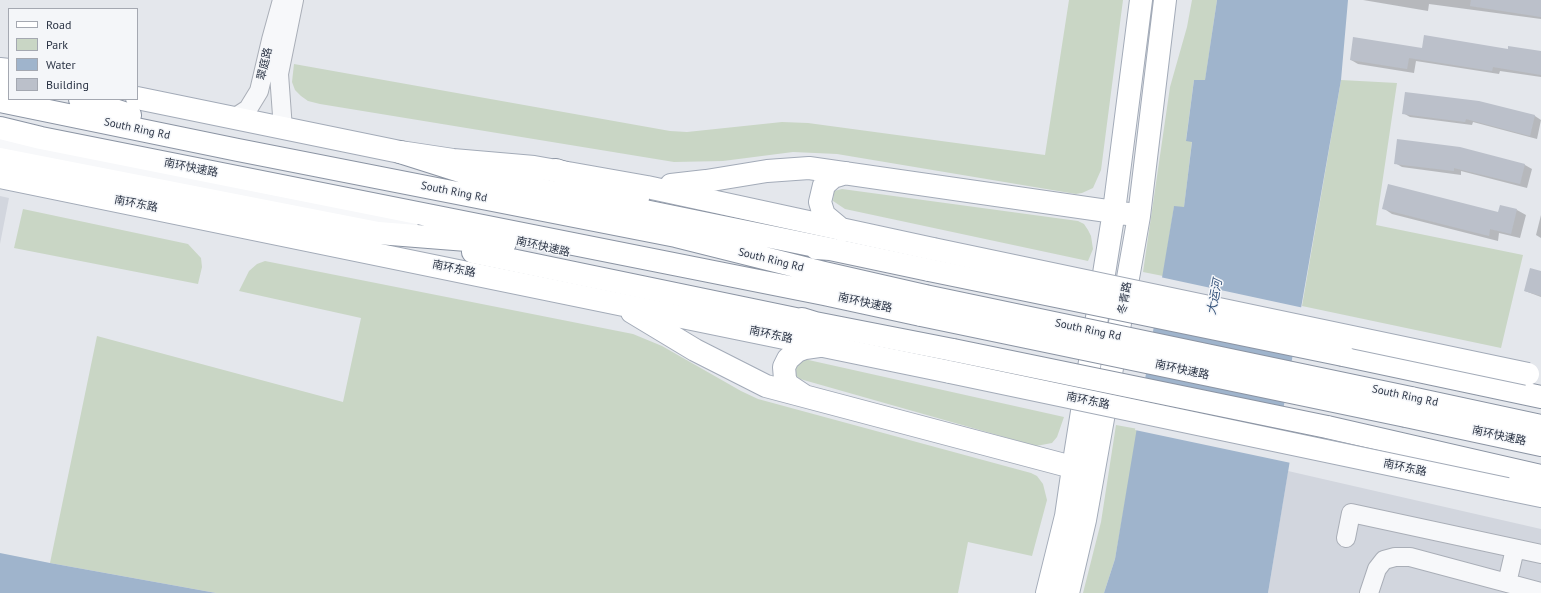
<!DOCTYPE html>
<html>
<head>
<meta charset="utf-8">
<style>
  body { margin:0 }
  #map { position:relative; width:1541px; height:593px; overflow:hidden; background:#e4e7ec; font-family:"PT Sans",sans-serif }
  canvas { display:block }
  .legend { position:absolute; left:8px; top:8px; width:130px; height:92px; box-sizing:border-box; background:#f4f6f9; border:1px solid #a4a8b1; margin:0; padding:5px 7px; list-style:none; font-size:12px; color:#2b3445 }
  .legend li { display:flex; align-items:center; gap:8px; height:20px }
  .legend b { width:20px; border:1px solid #a4a8b1 }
</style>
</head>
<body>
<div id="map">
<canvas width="1541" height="593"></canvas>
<ul class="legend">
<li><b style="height:5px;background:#fff"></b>Road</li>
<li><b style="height:11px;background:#c9d6c5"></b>Park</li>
<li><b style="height:11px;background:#9fb4cc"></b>Water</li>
<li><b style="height:11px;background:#bbc0ca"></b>Building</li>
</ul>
</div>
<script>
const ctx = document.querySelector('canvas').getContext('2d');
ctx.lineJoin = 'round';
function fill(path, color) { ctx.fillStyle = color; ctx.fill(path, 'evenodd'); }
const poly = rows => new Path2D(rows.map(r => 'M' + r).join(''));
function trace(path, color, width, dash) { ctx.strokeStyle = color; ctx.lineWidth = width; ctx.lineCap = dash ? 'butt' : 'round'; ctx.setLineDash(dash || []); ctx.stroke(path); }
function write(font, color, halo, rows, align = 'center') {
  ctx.font = font + ' "PT Sans","Noto Sans SC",sans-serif'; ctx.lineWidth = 3; ctx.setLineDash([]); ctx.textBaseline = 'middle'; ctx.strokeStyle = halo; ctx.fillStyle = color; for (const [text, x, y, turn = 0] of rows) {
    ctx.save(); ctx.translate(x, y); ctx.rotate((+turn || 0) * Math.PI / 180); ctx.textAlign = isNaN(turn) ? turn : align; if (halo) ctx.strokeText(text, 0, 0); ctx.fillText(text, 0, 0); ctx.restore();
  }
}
const built = poly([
  [0,196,9,198,0,244],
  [1288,471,1541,529,1541,593,1268,593]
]);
const green = poly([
  [1069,0,1123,0,1101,170,1093,188,1082,193,1076,194,837,154,793,152,723,161,674,162,320,104,308,101,301,96,295,90,292,82,294,64,670,131,687,132,782,122,808,123,1045,155],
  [1192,0,1217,0,1205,81,1194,80,1186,140,1192,141,1184,208,1174,207,1163,276,1143,272,1170,87,1187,27],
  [1341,80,1397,83,1376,225,1523,255,1501,348,1302,306],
  [842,189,1078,221,1084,224,1088,230,1091,236,1093,249,1088,261,845,209,833,201,834,191],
  [23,209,188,244,201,258,202,267,198,284,14,248],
  [265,261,633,334,662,346,741,391,758,399,1031,473,1037,476,1043,484,1047,500,1032,556,968,542,958,593,216,593,50,563,97,336,343,402,361,318,239,291,249,271,257,264],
  [804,359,1064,417,1057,437,1052,443,1036,446,800,379,794,374,796,361],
  [1116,425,1138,429,1115,559,1104,593,1083,593,1101,522]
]);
const water = poly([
  [1217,0,1348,0,1341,80,1281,422,1291,454,1268,593,1104,593,1115,559,1174,206,1184,207,1192,142,1186,141,1194,80,1205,80],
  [0,553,50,563,216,593,0,593]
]);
const pier = poly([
  [1160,277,1304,308,1298,336,1156,306],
  [1140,402,1293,453,1291,463,1135,430]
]);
const shadow = poly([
  [1363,0,1541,0,1541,19,1429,4,1428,11],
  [1423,49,1509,50,1541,52,1541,77,1500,71,1499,74,1416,61,1414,73,1358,64,1351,60],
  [1479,102,1535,116,1541,120,1537,139,1473,122,1472,125,1410,117,1403,113],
  [1395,163,1525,165,1532,169,1527,188,1461,171,1461,175,1402,167],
  [1383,208,1499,214,1517,210,1526,215,1520,238,1499,233,1498,241,1392,214],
  [1541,215,1541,238,1536,235],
  [1541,272,1541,297,1525,291]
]);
const building = poly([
  [1471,0,1541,0,1541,17,1470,6],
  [1424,35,1508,49,1508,46,1541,51,1541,75,1493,67,1492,71,1409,58,1407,69,1350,60,1353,37,1422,48],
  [1405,92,1479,101,1535,115,1530,136,1466,119,1465,122,1402,114],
  [1397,139,1460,147,1525,164,1520,184,1454,168,1454,171,1394,164],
  [1388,184,1498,212,1500,205,1517,209,1511,234,1490,229,1489,236,1382,209],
  [1530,268,1541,271,1541,296,1524,291]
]);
const minor = poly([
  [234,118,248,109,259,91,271,40,282,0],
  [283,129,279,74,294,0],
  [0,143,409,227],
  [1346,538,1351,513,1541,554],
  [1507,583,1515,549],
  [1369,593,1377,569,1384,560,1395,557,1410,557,1541,592]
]);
const major = poly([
  [0,69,9,70],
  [137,98,400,152,453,160,534,167,647,187,933,249],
  [0,177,950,372],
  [671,185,706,181,767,171,809,168,1128,214],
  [842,230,824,215,820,202,824,185,833,177,846,173],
  [632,312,695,350,766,386,1087,471],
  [803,395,788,385,785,379,784,367,788,359,797,351,805,348,819,346],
  [1507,489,1541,496],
  [1047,593,1066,516,1073,468,1114,211,1141,0],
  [1068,593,1085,520,1139,216,1165,0]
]);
const highway = poly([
  [0,81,9,83],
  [80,99,130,115],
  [0,101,238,150,676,236,824,273,925,296],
  [0,128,41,138,824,294,921,315],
  [400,152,479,177,830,249],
  [0,159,378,233,505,243],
  [556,170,638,198],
  [816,248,830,249,929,270],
  [473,252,815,323],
  [802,319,815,323,953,350],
  [1343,355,1541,397],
  [1411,398,1541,426],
  [1406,416,1541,445],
  [1327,427,1541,476]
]);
const majorBridge = poly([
  [933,249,1528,374],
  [950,372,1507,489]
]);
const highwayBridge = poly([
  [929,270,1343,355],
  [925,296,1411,398],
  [921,315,1406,416],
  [953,350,1327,427]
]);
const streetNames = [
  ["翠庭路",265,64,-77],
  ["South Ring Rd",137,129,12],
  ["南环快速路",191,168,11],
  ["South Ring Rd",454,192,11],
  ["南环东路",136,204,11],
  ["南环快速路",543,247,13],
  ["South Ring Rd",771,260,14],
  ["南环东路",454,269,12],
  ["冬青路",1125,298,-80],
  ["南环快速路",865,303,12],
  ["South Ring Rd",1088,330,12],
  ["南环东路",771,335,12],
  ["南环快速路",1182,370,12],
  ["South Ring Rd",1405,396,12],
  ["南环东路",1088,401,12],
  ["南环快速路",1499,436,12],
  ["南环东路",1405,468,12]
];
const waterNames = [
  ["大运河",1215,297,-79]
];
fill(built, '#d2d6de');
fill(green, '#c9d6c5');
fill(water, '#9fb4cc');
fill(pier, '#e4e7ec');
fill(shadow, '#0003');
fill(building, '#bbc0ca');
trace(minor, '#a9aeb7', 20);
trace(major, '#a3abb8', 24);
trace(highway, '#8b94a3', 24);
trace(minor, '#f7f8fa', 18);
trace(major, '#fff', 22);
trace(highway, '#fff', 22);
trace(majorBridge, '#a3abb8', 24, []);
trace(highwayBridge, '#8b94a3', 24, []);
trace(majorBridge, '#fff', 22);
trace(highwayBridge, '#fff', 22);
write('11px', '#2b3445', '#f4f6f9', streetNames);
write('italic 12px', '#34527a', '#f4f6f9', waterNames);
</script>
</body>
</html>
